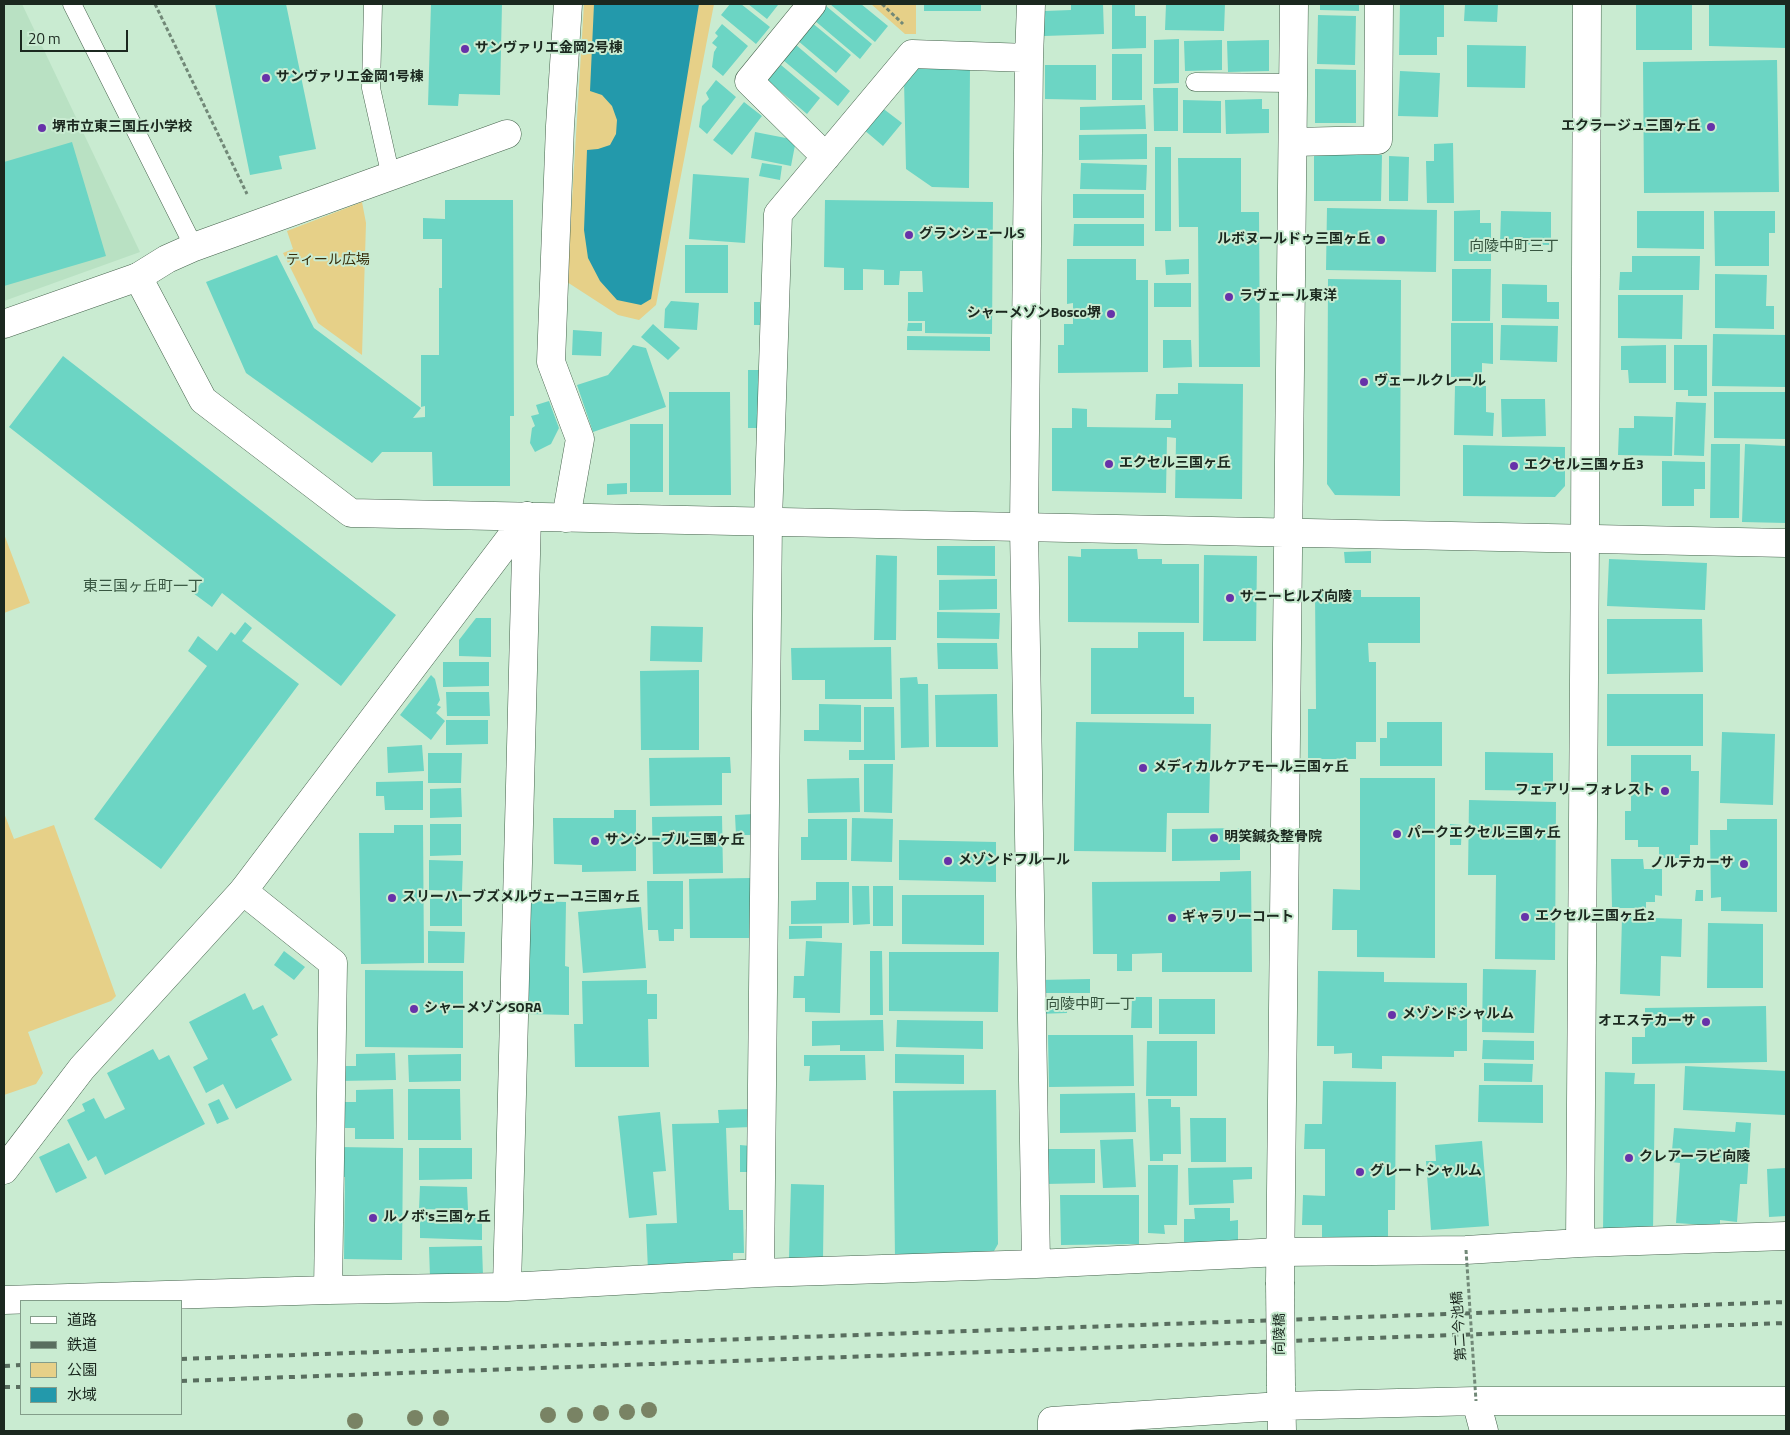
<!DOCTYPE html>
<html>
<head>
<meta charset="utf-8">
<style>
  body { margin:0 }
  #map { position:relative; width:1790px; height:1435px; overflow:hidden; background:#c9ebd1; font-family:"Titillium Web","Noto Sans JP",sans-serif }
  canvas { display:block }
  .frame { position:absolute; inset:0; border:5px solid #1b281f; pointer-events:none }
  .legend { position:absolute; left:20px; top:1300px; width:162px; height:115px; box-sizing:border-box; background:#c9ebd1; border:1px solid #839d8a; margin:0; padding:6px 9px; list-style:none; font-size:15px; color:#1b281f }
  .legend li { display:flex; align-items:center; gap:10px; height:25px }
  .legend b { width:25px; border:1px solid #839d8a }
  .scale { position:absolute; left:20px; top:30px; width:108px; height:22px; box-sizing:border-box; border:2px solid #1b281f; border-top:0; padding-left:6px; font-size:15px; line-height:18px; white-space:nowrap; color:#1b281f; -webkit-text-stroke:4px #c9ebd1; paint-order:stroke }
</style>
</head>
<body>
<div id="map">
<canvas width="1790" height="1435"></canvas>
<div class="frame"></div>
<ul class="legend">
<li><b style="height:6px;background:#fff"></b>道路</li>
<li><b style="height:6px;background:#596e5f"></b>鉄道</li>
<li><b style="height:14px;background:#e6d088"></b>公園</li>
<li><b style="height:14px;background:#2399ab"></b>水域</li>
</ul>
<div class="scale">20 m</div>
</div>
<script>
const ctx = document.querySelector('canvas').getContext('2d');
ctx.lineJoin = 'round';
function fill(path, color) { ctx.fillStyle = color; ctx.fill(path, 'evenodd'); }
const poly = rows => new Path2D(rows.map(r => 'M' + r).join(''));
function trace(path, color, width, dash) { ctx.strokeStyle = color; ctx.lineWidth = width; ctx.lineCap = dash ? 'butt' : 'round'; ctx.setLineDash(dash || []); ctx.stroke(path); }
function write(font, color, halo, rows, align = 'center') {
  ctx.font = font + ' "Titillium Web","Noto Sans JP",sans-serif'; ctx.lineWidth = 4; ctx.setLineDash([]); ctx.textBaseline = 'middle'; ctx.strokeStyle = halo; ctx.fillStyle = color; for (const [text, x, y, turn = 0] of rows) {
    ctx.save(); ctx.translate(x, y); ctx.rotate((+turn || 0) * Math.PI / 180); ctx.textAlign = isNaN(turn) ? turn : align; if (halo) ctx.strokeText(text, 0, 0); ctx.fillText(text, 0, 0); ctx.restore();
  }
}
const built = poly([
  [4,4,22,4,140,252,4,301]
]);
const green = poly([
  [584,4,714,4,656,305,639,320,618,315,567,282],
  [871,4,916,4,916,34,905,34],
  [362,202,366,223,362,355,318,323,283,253,293,249,287,231],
  [4,534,30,603,4,613],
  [4,813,14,839,54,825,116,996,111,1001,28,1032,43,1073,36,1084,4,1095]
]);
const water = poly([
  [594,4,699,4,651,299,641,305,617,300,600,281,588,258,584,230,587,150,598,149,610,145,616,134,617,120,612,106,602,95,590,91]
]);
const building = poly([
  [215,4,286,4,316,149,279,156,282,169,250,175],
  [431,4,502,4,500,95,459,94,458,106,428,105],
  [730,4,741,4,770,27,756,44,721,15],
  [748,4,777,4,778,5,767,19],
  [830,4,861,4,888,26,875,42],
  [924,4,981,4,981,11,924,11],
  [1071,4,1103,4,1104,34,1044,36,1044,11,1071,10],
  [1112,4,1135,4,1135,16,1146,16,1146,48,1112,49],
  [1166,4,1225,4,1224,31,1165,30],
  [1320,4,1359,4,1359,11,1320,10],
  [1400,4,1444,4,1444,37,1437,37,1437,55,1399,55],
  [1465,4,1498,4,1497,22,1464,21],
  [1636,4,1692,4,1692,50,1636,50],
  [1709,4,1786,4,1786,48,1709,46],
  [826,6,872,44,860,59,814,20],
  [1318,15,1356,16,1355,65,1317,64],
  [811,22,851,55,836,73,797,40],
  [722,24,748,46,723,76,712,67,714,52,717,47,712,43,718,36,715,33],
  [1179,39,1179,83,1154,84,1154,40],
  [1222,40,1222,70,1185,71,1184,41],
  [1269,40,1269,71,1228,72,1227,41],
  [796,45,850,91,838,106,783,60],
  [1467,45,1526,46,1525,88,1467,87],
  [1112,54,1142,54,1142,100,1112,100],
  [1777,60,1779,192,1644,193,1643,62],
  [781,65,820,98,807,114,767,80],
  [1045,65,1096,65,1096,100,1045,99],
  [919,66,970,67,969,188,932,187,906,169,904,80],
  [1315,69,1356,70,1356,123,1315,123],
  [1400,71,1440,73,1438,117,1398,116],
  [716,80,736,97,707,134,699,127,702,106,709,99,706,93],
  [1153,88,1178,88,1178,131,1154,131],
  [1262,99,1262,109,1269,109,1269,133,1226,134,1225,100],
  [1183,100,1221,101,1221,133,1183,133],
  [744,102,762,116,732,155,713,140],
  [1145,105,1146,129,1080,130,1080,107],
  [881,107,902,123,883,146,863,129],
  [755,132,796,140,791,166,751,158],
  [1147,134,1147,159,1079,160,1079,135],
  [72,142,106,256,4,286,4,162],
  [1453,143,1454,203,1427,203,1426,161,1434,161,1434,144],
  [1155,147,1171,147,1171,231,1155,231],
  [1314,155,1382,155,1381,201,1314,201],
  [1389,156,1409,157,1408,201,1389,201],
  [1178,158,1241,158,1241,212,1259,212,1260,367,1199,367,1198,227,1179,227],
  [762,163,782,166,780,180,759,176],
  [1081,163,1147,165,1146,190,1080,189],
  [693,174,749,178,745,243,689,239],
  [1073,194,1144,194,1144,218,1073,218],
  [445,200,513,200,514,416,510,416,510,486,433,486,432,452,382,452,372,463,246,373,206,282,277,255,314,328,421,408,413,418,425,417,425,406,421,407,421,355,439,355,439,288,442,288,442,239,423,239,423,218,445,219],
  [825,200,993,202,992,334,925,333,925,321,908,321,908,292,923,292,922,271,900,271,899,285,884,285,884,270,863,269,863,290,844,290,844,268,824,267],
  [1327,208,1437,210,1436,272,1326,270],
  [1480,210,1480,223,1491,223,1491,261,1454,261,1454,211],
  [1501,211,1551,212,1551,245,1500,244],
  [1637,211,1704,211,1704,249,1637,248],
  [1714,211,1775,211,1775,233,1769,233,1769,266,1715,266],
  [1074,224,1144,224,1144,246,1073,246],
  [685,245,728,245,728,293,685,293],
  [1632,256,1700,256,1699,290,1619,290,1620,272,1632,272],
  [1067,259,1136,259,1136,280,1148,280,1148,372,1058,373,1058,345,1064,345,1064,324,1073,324,1073,303,1067,304],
  [1189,259,1189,274,1166,275,1165,260],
  [1452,269,1491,269,1490,321,1452,321],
  [1715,274,1767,275,1766,306,1774,306,1774,329,1715,328],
  [1328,279,1401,280,1400,496,1335,495,1327,484],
  [1154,283,1191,283,1191,307,1154,307],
  [1502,284,1547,285,1547,302,1559,302,1559,319,1502,318],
  [1618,295,1683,295,1682,339,1618,338],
  [671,301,699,303,697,330,664,328,665,309],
  [754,302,760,302,761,325,754,325],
  [908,323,922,323,922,331,907,331],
  [1451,323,1493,323,1493,364,1482,363,1482,377,1451,377],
  [653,324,680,348,668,360,641,337],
  [1501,325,1558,326,1557,362,1500,360],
  [573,330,602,332,601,356,572,355],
  [1713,334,1786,335,1786,387,1712,386],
  [907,336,990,337,990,351,907,350],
  [1163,340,1191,340,1192,367,1163,368],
  [633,345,646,348,666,407,593,432,577,385,608,375],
  [1666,345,1666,383,1629,383,1628,370,1621,370,1621,346],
  [1674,345,1707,345,1707,396,1688,396,1688,390,1674,390],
  [63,356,396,615,341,686,222,593,212,607,193,593,204,579,9,427],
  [748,370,759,370,758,428,748,428],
  [1178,383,1243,384,1242,499,1175,498,1176,438,1167,437,1166,493,1052,491,1052,428,1072,428,1072,408,1087,409,1087,427,1171,428,1171,420,1155,420,1156,394,1178,394],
  [1455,386,1486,386,1486,412,1494,413,1493,436,1454,435],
  [669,392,730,392,731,495,669,495],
  [1714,392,1786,392,1786,439,1714,438],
  [1501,399,1545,399,1546,436,1502,437],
  [549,401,559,428,551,444,535,452,530,443,532,428,535,426,531,416,539,414,536,405],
  [1676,402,1706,403,1704,456,1674,455],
  [1634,416,1673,417,1672,456,1618,455,1619,428,1634,428],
  [630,424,663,424,663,492,630,492],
  [1711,444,1740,444,1739,518,1710,518],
  [1745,444,1786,446,1786,523,1742,522],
  [1463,445,1565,447,1565,486,1555,497,1463,496],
  [1662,461,1705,462,1705,489,1694,489,1694,506,1662,506],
  [627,483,627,494,607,495,607,484],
  [937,546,995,546,995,576,937,575],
  [1081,549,1137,549,1138,559,1162,559,1162,564,1199,564,1199,623,1068,622,1068,556,1081,557],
  [1371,551,1371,563,1345,563,1344,552],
  [876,555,897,556,896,640,874,640],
  [1204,555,1257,556,1256,641,1203,641],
  [1609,559,1707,563,1705,610,1607,606],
  [997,579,997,609,939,610,939,580],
  [1315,590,1361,590,1361,597,1420,597,1420,643,1368,643,1369,662,1376,662,1376,742,1356,742,1356,759,1308,759,1308,709,1316,709],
  [937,612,1000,613,999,639,937,638],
  [476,618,491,618,491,657,459,656,459,640],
  [1607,619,1702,619,1703,672,1607,674],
  [245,622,252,628,242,641,299,684,161,869,94,819,207,666,188,651,198,636,217,651,231,632,235,635],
  [651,626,703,627,702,662,650,661],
  [1138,632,1184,632,1184,697,1194,697,1194,714,1091,714,1091,648,1138,648],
  [937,643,997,643,998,669,938,669],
  [891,647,892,699,825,699,825,680,792,680,791,648],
  [443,662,489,662,489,686,443,687],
  [699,670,699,750,641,750,640,671],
  [431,675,435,679,440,700,437,705,441,707,436,713,445,721,431,740,400,715],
  [917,677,918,684,928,684,929,747,901,748,900,678],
  [446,692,489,692,490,716,447,716],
  [997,694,998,747,936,747,935,695],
  [1607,694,1703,694,1703,746,1607,746],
  [819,704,861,705,861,742,804,741,804,730,819,730],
  [864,707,894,707,895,760,849,760,849,750,864,750],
  [446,720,488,720,488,744,446,745],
  [1076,722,1211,724,1209,813,1167,813,1166,852,1074,851],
  [1387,722,1442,722,1442,766,1380,766,1380,738,1387,738],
  [1722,732,1775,734,1773,805,1720,803],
  [422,745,424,771,388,773,387,747],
  [1485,752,1553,753,1553,791,1485,790],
  [428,753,462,753,461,783,428,783],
  [1631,755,1691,755,1691,771,1699,771,1698,845,1690,845,1690,858,1659,858,1659,847,1638,847,1638,840,1625,840,1625,811,1631,811],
  [730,757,731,773,722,773,722,805,650,806,649,758],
  [864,764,893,764,892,813,864,812],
  [859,778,860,812,808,813,807,779],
  [1360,778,1435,778,1435,958,1357,957,1357,930,1332,930,1333,889,1360,890],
  [423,781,423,810,385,810,384,796,376,796,376,782],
  [461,788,462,817,430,818,430,789],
  [1469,800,1556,802,1555,960,1495,959,1496,875,1468,875],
  [614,810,636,810,636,871,582,872,582,865,554,864,553,818,614,818],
  [754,814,755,835,736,835,735,815],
  [722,816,723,873,653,874,652,817],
  [852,818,893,819,892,862,851,861],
  [808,819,847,819,847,860,801,860,801,837,808,837],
  [1727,819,1777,819,1777,912,1721,911,1721,897,1711,898,1710,830,1727,830],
  [430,824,461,824,461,855,430,856],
  [1450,824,1462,825,1461,845,1450,845],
  [394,825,423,825,424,963,361,964,359,833,394,833],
  [1240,828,1240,860,1172,861,1172,829],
  [899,840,996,842,996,882,899,880],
  [1611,859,1643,859,1644,869,1662,869,1662,896,1655,895,1655,902,1646,902,1646,908,1612,908],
  [429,860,463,861,462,891,429,890],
  [1251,871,1252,972,1162,972,1162,953,1132,954,1132,971,1117,971,1117,954,1093,954,1092,882,1220,881,1220,872],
  [751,878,752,938,690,938,689,879],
  [647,881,683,881,683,929,674,929,674,941,659,941,658,930,648,930],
  [816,882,849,882,849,923,791,924,791,901,816,900],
  [852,886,869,886,870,924,853,925],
  [873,886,893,886,893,926,873,926],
  [1696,890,1703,890,1703,901,1695,901],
  [430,895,462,895,462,926,430,926],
  [902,895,984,895,984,945,902,944],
  [527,901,566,902,565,966,569,967,569,1015,527,1014],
  [641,907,646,968,583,973,578,912],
  [1622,917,1682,919,1681,957,1661,956,1660,996,1620,994],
  [1708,923,1763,924,1763,988,1707,988],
  [789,926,822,926,822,938,789,939],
  [428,931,465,932,464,963,428,963],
  [806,941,842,943,840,1013,805,1012,805,998,793,998,794,976,804,976],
  [284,951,305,967,294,980,274,965],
  [870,951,882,951,883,1015,870,1015],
  [889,952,999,952,998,1012,889,1011],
  [1483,969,1536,970,1534,1033,1482,1032],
  [365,970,463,971,463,1048,365,1047],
  [1318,971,1384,972,1384,982,1467,983,1467,1051,1454,1051,1454,1057,1382,1056,1382,1069,1352,1068,1352,1053,1334,1054,1334,1046,1317,1046],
  [1090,979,1090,993,1038,993,1038,980],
  [647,980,647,994,657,994,657,1019,648,1019,649,1067,575,1067,574,1024,583,1024,582,981],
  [245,993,253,1010,263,1005,278,1035,271,1039,292,1080,236,1109,223,1084,206,1093,193,1067,208,1059,189,1022],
  [1066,997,1067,1013,1037,1014,1037,998],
  [1132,997,1152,997,1152,1028,1131,1028],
  [1159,999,1215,999,1215,1034,1159,1034],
  [1766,1006,1767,1062,1632,1064,1632,1037,1645,1037,1645,1008],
  [883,1020,884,1051,840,1051,840,1045,812,1046,812,1021],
  [897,1020,983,1021,983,1049,896,1047],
  [1048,1035,1133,1035,1134,1086,1049,1087],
  [1483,1040,1534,1041,1534,1060,1482,1059],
  [1147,1041,1197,1041,1197,1096,1146,1096],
  [153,1049,159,1060,169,1055,205,1124,105,1175,96,1156,88,1161,67,1120,85,1111,82,1104,94,1098,105,1119,125,1109,107,1073],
  [395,1053,396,1080,338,1081,337,1066,356,1066,356,1054],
  [461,1054,461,1081,409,1082,408,1055],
  [895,1054,964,1055,964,1084,895,1083],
  [804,1055,865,1055,866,1080,809,1081,810,1066,804,1066],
  [1484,1063,1533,1064,1532,1082,1484,1081],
  [1685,1066,1786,1071,1785,1115,1683,1110],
  [1605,1072,1635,1073,1634,1084,1655,1084,1653,1232,1603,1231],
  [1323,1081,1396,1082,1395,1210,1388,1210,1388,1240,1322,1240,1322,1225,1302,1225,1303,1195,1325,1196,1325,1149,1304,1149,1305,1124,1322,1124],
  [1479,1085,1543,1085,1543,1123,1478,1122],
  [393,1089,394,1139,355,1139,355,1128,340,1128,339,1102,356,1102,356,1090],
  [408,1089,460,1089,461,1140,408,1140],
  [996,1090,998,1244,990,1258,895,1259,893,1091],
  [1135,1093,1136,1132,1060,1133,1060,1094],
  [219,1099,229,1119,217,1124,208,1104],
  [1148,1099,1171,1099,1171,1107,1180,1107,1181,1154,1163,1154,1163,1161,1150,1161],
  [750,1109,751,1127,726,1128,729,1210,743,1210,744,1253,733,1253,733,1268,648,1271,646,1224,677,1223,672,1124,719,1123,718,1110],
  [660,1112,666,1171,653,1172,657,1215,629,1218,618,1116],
  [1190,1118,1226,1118,1226,1162,1191,1162],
  [1736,1122,1751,1123,1747,1184,1740,1184,1737,1222,1720,1220,1720,1226,1676,1223,1680,1163,1671,1162,1674,1128,1735,1132],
  [1133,1139,1136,1187,1103,1188,1100,1140],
  [1482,1141,1489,1226,1431,1230,1426,1161,1436,1161,1435,1145],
  [69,1143,87,1178,56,1193,39,1157],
  [740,1145,751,1146,751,1172,740,1172],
  [338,1147,403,1148,402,1260,344,1259,345,1177,338,1177],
  [419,1148,472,1148,472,1179,419,1180],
  [1044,1149,1095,1149,1095,1183,1045,1184],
  [1148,1165,1178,1165,1177,1225,1164,1225,1165,1234,1148,1233],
  [1252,1167,1252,1179,1233,1180,1234,1203,1189,1205,1188,1168],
  [1786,1168,1786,1216,1769,1217,1767,1169],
  [791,1184,824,1185,823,1259,789,1258],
  [420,1186,467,1187,468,1210,419,1209],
  [1060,1195,1139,1195,1139,1244,1061,1245],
  [1194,1208,1230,1208,1230,1221,1238,1220,1238,1244,1184,1245,1184,1219,1195,1219],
  [420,1217,482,1218,482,1240,420,1238],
  [482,1246,483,1276,430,1277,429,1247]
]);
const path = poly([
  [155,4,247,194],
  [882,4,903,24]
]);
const lane = poly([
  [72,4,194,247],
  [373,4,371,88,391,177],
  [1195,82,1293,83]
]);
const street = poly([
  [812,4,749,81,826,157],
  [1031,4,1029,58,1024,526,1036,1264],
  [1293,142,1378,140,1379,4],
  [138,277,167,259,194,247,507,134],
  [566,518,580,439,551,362,560,126,568,4],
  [243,891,333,963,328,1290],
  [1580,1243,1585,538,1587,4],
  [760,1273,768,521,778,214,912,54,1029,58],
  [507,1287,527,516],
  [4,1300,328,1290,507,1287,760,1273,1036,1264,1281,1252,1466,1250,1580,1243,1786,1236],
  [1281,1388,1282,1431],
  [1476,1401,1484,1431],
  [1052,1431,1052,1421,1281,1406,1476,1401,1786,1401]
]);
const secondary = poly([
  [4,324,138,277,203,400,351,513,1786,543],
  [4,1170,82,1068,243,891,527,516],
  [1280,1282,1294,4]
]);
const rail = poly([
  [181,1359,1786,1302],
  [4,1366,21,1365],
  [181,1381,1786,1323],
  [4,1387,21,1387]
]);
const pathBridge = poly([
  [1466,1250,1476,1401]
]);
const streetBridge = poly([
  [1280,1282,1281,1386]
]);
const trees = [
  [649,1410],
  [627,1412],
  [601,1413],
  [548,1415],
  [575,1415],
  [415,1418],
  [441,1418],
  [355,1421]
];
const markers = [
  [465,49,5,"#6732a9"],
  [266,78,5,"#6732a9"],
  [1711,127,5,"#6732a9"],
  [42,128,5,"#6732a9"],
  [909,235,5,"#6732a9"],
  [1381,240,5,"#6732a9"],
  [1229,297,5,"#6732a9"],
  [1111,314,5,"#6732a9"],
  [1364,382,5,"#6732a9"],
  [1109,464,5,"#6732a9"],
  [1514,466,5,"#6732a9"],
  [1230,598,5,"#6732a9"],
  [1143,768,5,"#6732a9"],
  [1665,791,5,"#6732a9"],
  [1397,834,5,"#6732a9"],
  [1214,838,5,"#6732a9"],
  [595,841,5,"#6732a9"],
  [948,861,5,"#6732a9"],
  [1744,864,5,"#6732a9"],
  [392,898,5,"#6732a9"],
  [1525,917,5,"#6732a9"],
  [1172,918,5,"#6732a9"],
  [414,1009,5,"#6732a9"],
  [1392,1015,5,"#6732a9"],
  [1706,1022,5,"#6732a9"],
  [1629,1158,5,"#6732a9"],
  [1360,1172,5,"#6732a9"],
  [373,1218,5,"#6732a9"]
];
const poiNames = [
  ["サンヴァリエ金岡2号棟",475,49],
  ["サンヴァリエ金岡1号棟",276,78],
  ["エクラージュ三国ヶ丘",1701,127,"right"],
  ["堺市立東三国丘小学校",52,128],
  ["グランシェールS",919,235],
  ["ルボヌールドゥ三国ヶ丘",1371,240,"right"],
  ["ラヴェール東洋",1239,297],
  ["シャーメゾンBosco堺",1101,314,"right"],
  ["ヴェールクレール",1374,382],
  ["エクセル三国ヶ丘",1119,464],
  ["エクセル三国ヶ丘3",1524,466],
  ["サニーヒルズ向陵",1240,598],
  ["メディカルケアモール三国ヶ丘",1153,768],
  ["フェアリーフォレスト",1655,791,"right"],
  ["パークエクセル三国ヶ丘",1407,834],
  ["明笑鍼灸整骨院",1224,838],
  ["サンシーブル三国ヶ丘",605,841],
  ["メゾンドフルール",958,861],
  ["ノルテカーサ",1734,864,"right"],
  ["スリーハーブズメルヴェーユ三国ヶ丘",402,898],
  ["エクセル三国ヶ丘2",1535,917],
  ["ギャラリーコート",1182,918],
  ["シャーメゾンSORA",424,1009],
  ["メゾンドシャルム",1402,1015],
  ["オエステカーサ",1696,1022,"right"],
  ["クレアーラビ向陵",1639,1158],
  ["グレートシャルム",1370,1172],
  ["ルノボ's三国ヶ丘",383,1218]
];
const parkNames = [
  ["ティール広場",328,261]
];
const streetNames = [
  ["第二今池橋",1460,1326,-94],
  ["向陵橋",1281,1334,-90]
];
const neighbourhoodNames = [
  ["向陵中町三丁",1514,247],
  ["東三国ヶ丘町一丁",143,587],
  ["向陵中町一丁",1090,1005]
];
fill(built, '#b9e1c3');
fill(green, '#e6d088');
fill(water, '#2399ab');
fill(building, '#6cd5c4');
trace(lane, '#46634d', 19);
trace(street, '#46634d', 29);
trace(secondary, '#46634d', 29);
trace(path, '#718877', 3, [4, 2.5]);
trace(lane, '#fff', 18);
trace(street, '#fff', 28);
trace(secondary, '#fff', 28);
trace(rail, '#596e5f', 4, [6, 6]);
trace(streetBridge, '#46634d', 29, []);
trace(pathBridge, '#718877', 3, [4, 2.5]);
trace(streetBridge, '#fff', 28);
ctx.fillStyle = '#798364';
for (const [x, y] of trees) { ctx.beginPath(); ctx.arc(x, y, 8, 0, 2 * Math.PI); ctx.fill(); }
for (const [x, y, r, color] of markers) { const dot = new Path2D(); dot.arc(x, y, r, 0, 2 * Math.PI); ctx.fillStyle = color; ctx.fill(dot); trace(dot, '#c9ebd1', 2); }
write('bold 14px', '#1b281f', '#c9ebd1', poiNames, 'left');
write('14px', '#382e0b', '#c9ebd1', parkNames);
write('14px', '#1b281f', '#c9ebd1', streetNames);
write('15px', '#385641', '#c9ebd1', neighbourhoodNames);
</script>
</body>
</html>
